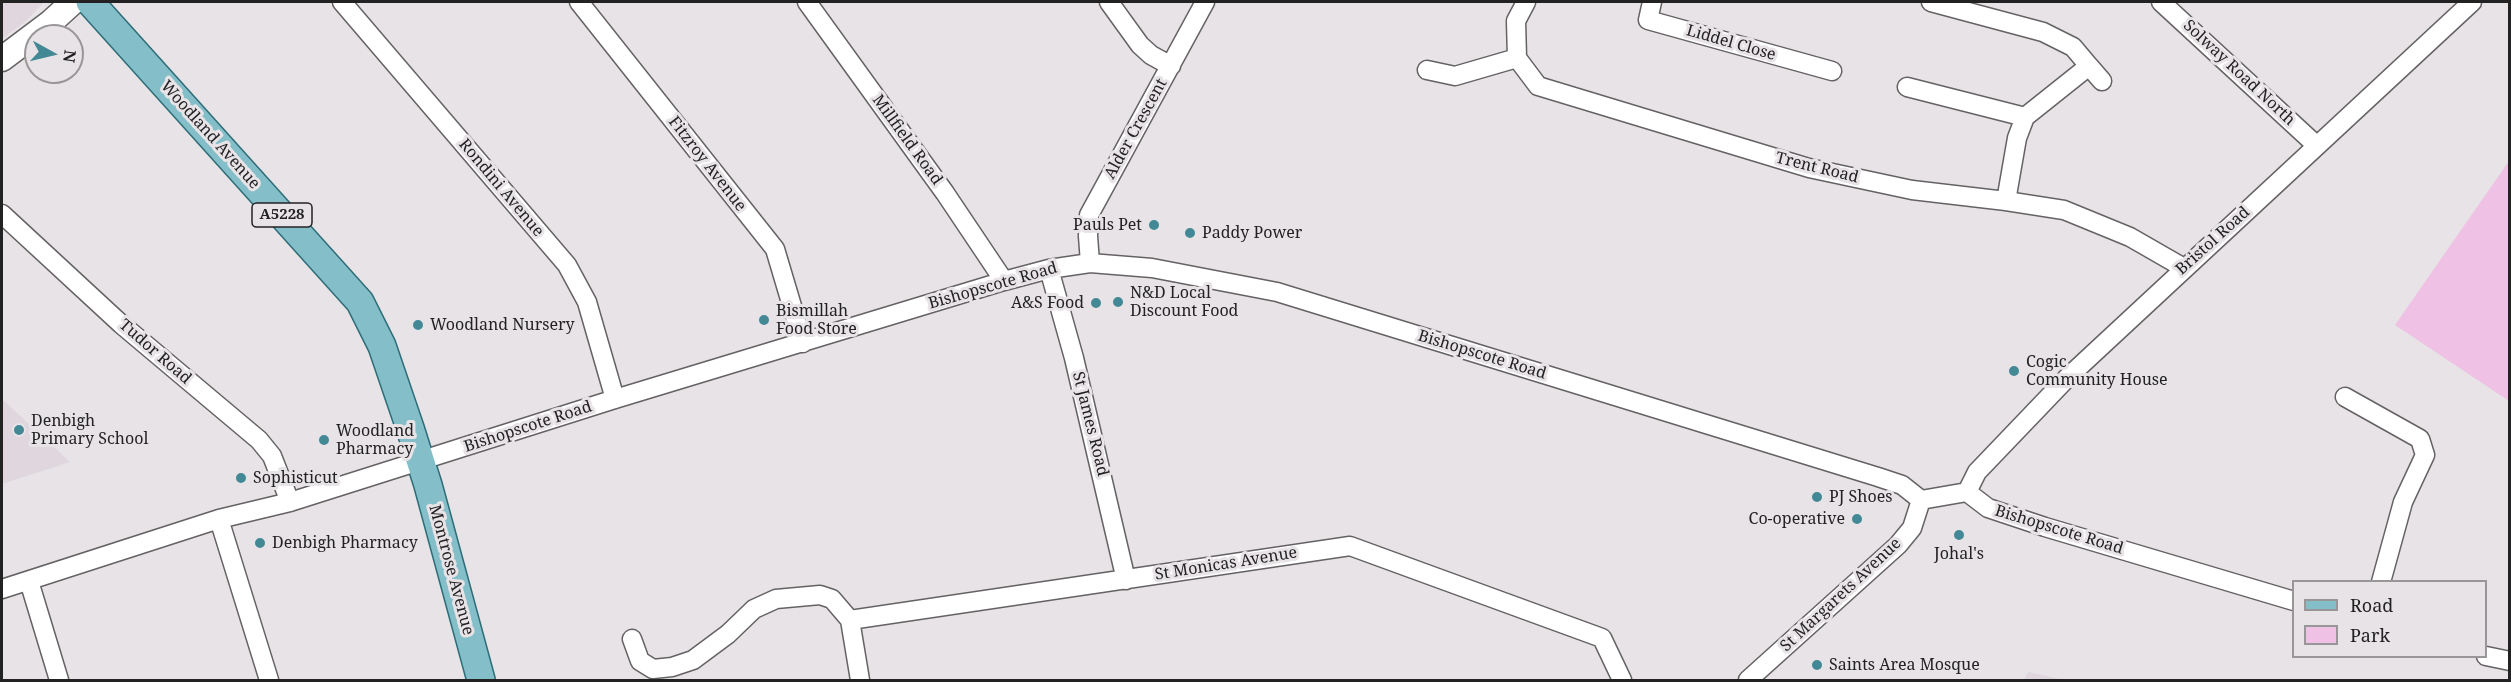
<!DOCTYPE html>
<html>
<head>
<meta charset="utf-8">
<style>
  body { margin:0 }
  #map { position:relative; width:2511px; height:682px; overflow:hidden; background:#e7e3e6; font-family:"Noto Serif",serif }
  canvas { display:block }
  .frame { position:absolute; inset:0; border:3px solid #232223; pointer-events:none }
  .legend { position:absolute; left:2292px; top:580px; width:195px; height:78px; box-sizing:border-box; background:#e7e3e6; border:2px solid #999698; margin:0; padding:8px 10px; list-style:none; font-size:18px; color:#232223 }
  .legend li { display:flex; align-items:center; gap:12px; height:30px }
  .legend b { width:30px; border:2px solid #999698 }
  .north { position:absolute; left:24px; top:24px; width:60px; height:60px; box-sizing:border-box; background:#e7e3e6; border:2px solid #999698; border-radius:50%; rotate:98deg; font-size:16px; font-weight:700; line-height:24px; text-align:center; color:#232223 }
  .north::after { content:''; display:block; margin:auto; width:21px; height:27px; background:#438995; clip-path:polygon(50% 0,100% 100%,50% 72%,0 100%) }
</style>
</head>
<body>
<div id="map">
<canvas width="2511" height="682"></canvas>
<div class="frame"></div>
<ul class="legend">
<li><b style="height:8px;background:#84bfc9"></b>Road</li>
<li><b style="height:16px;background:#eec1e5"></b>Park</li>
</ul>
<div class="north">N</div>
</div>
<script>
const ctx = document.querySelector('canvas').getContext('2d');
ctx.lineJoin = 'round';
function fill(path, color) { ctx.fillStyle = color; ctx.fill(path, 'evenodd'); }
const poly = rows => new Path2D(rows.map(r => 'M' + r).join(''));
function trace(path, color, width, dash) { ctx.strokeStyle = color; ctx.lineWidth = width; ctx.lineCap = dash ? 'butt' : 'round'; ctx.setLineDash(dash || []); ctx.stroke(path); }
function write(font, color, halo, rows, align = 'center') {
  ctx.font = font + ' "Noto Serif",serif'; ctx.lineWidth = 6; ctx.setLineDash([]); ctx.textBaseline = 'middle'; ctx.strokeStyle = halo; ctx.fillStyle = color; for (const [text, x, y, turn = 0] of rows) {
    ctx.save(); ctx.translate(x, y); ctx.rotate((+turn || 0) * Math.PI / 180); ctx.textAlign = isNaN(turn) ? turn : align; if (halo) ctx.strokeText(text, 0, 0); ctx.fillText(text, 0, 0); ctx.restore();
  }
}
const built = poly([
  [2,2,44,2,26,21,2,39],
  [2,399,70,462,2,484],
  [2028,672,2064,680,2024,680]
]);
const green = poly([
  [2509,161,2509,401,2395,325]
]);
const street = poly([
  [342,2,567,265,587,302,615,399],
  [579,2,775,249,803,343],
  [807,2,945,193,1004,281],
  [1109,2,1140,45,1151,55,1171,66],
  [1526,2,1516,21,1517,58,1538,86,1809,168,1912,190,2006,201,2064,210,2130,237,2184,268],
  [1652,2,1648,20,1832,71],
  [1931,2,2043,32,2073,47,2089,66,2025,117,2017,138,2006,201],
  [2161,2,2316,145],
  [2089,66,2102,81],
  [1427,70,1455,76,1517,58],
  [1907,87,2025,117],
  [2,214,121,324,259,440,272,456,290,502],
  [1090,263,1088,236,1089,215,1205,2],
  [1049,269,1074,358,1126,580],
  [2345,397,2420,439,2425,455,2403,502,2381,582],
  [1967,492,1977,472,2067,378,2472,2],
  [219,519,269,680],
  [29,581,59,680],
  [2,589,219,519,290,502,615,399,1004,281,1049,269,1090,263,1152,268,1277,292,1878,477,1902,485,1921,500,1967,492,1988,508,2045,527,2294,601],
  [632,639,640,661,653,669,672,667,693,660,728,634,754,609,776,599,820,595,832,599,850,620],
  [2486,656,2510,661],
  [860,680,850,620,1350,546,1602,638,1622,680],
  [1748,680,1898,545,1912,528,1921,500]
]);
const secondary = poly([
  [2,59,51,22,73,2]
]);
const primary = poly([
  [90,2,360,302,382,346,410,428,428,485,481,680]
]);
const markers = [
  [1154,225,6,"#438995"],
  [1190,233,6,"#438995"],
  [1118,302,6,"#438995"],
  [1096,303,6,"#438995"],
  [764,320,6,"#438995"],
  [418,325,6,"#438995"],
  [2014,371,6,"#438995"],
  [19,430,6,"#438995"],
  [324,440,6,"#438995"],
  [241,478,6,"#438995"],
  [1817,497,6,"#438995"],
  [1857,519,6,"#438995"],
  [1959,535,6,"#438995"],
  [260,543,6,"#438995"],
  [1817,665,6,"#438995"]
];
const shields = [
  [282,215,60]
];
const shieldNames = [
  ["A5228",282,215]
];
const streetNames = [
  ["Liddel Close",1731,43,16],
  ["Solway Road North",2239,73,43],
  ["Alder Crescent",1136,129,-61],
  ["Woodland Avenue",210,135,48],
  ["Millfield Road",907,140,54],
  ["Fitzroy Avenue",707,164,52],
  ["Trent Road",1817,168,14],
  ["Rondini Avenue",501,188,50],
  ["Bristol Road",2213,241,-42],
  ["Bishopscote Road",993,286,-16],
  ["Tudor Road",155,352,41],
  ["Bishopscote Road",1482,355,17],
  ["St James Road",1090,424,76],
  ["Bishopscote Road",528,427,-18],
  ["Bishopscote Road",2059,530,17],
  ["St Monicas Avenue",1226,564,-9],
  ["Montrose Avenue",451,570,75],
  ["St Margarets Avenue",1841,595,-43]
];
const poiNames = [
  ["Pauls Pet",1142,225,"right"],
  ["Paddy Power",1202,233],
  ["N&D Local",1130,293],
  ["Discount Food",1130,311],
  ["A&S Food",1084,303,"right"],
  ["Bismillah",776,311],
  ["Food Store",776,329],
  ["Woodland Nursery",430,325],
  ["Cogic",2026,362],
  ["Community House",2026,380],
  ["Denbigh",31,421],
  ["Primary School",31,439],
  ["Woodland",336,431],
  ["Pharmacy",336,449],
  ["Sophisticut",253,478],
  ["PJ Shoes",1829,497],
  ["Co-operative",1845,519,"right"],
  ["Denbigh Pharmacy",272,543],
  ["Johal's",1959,554,"center"],
  ["Saints Area Mosque",1829,665]
];
fill(built, '#e0d6de');
fill(green, '#eec1e5');
trace(street, '#656264', 21);
trace(secondary, '#656264', 27);
trace(primary, '#2d6d78', 30);
trace(street, '#fff', 18);
trace(secondary, '#fff', 24);
trace(primary, '#84bfc9', 27);
for (const [x, y, r, color] of markers) { const dot = new Path2D(); dot.arc(x, y, r, 0, 2 * Math.PI); ctx.fillStyle = color; ctx.fill(dot); trace(dot, '#e7e3e6', 2); }
for (const [x, y, w] of shields) { const box = new Path2D(); box.roundRect(x - w / 2, y - 12, w, 24, 4.5); ctx.fillStyle = '#e7e3e6'; ctx.fill(box); trace(box, '#232223', 1.5); }
write('bold 15px', '#232223', null, shieldNames);
write('16px', '#232223', '#e7e3e6', streetNames);
write('16px', '#232223', '#e7e3e6', poiNames, 'left');
</script>
</body>
</html>
